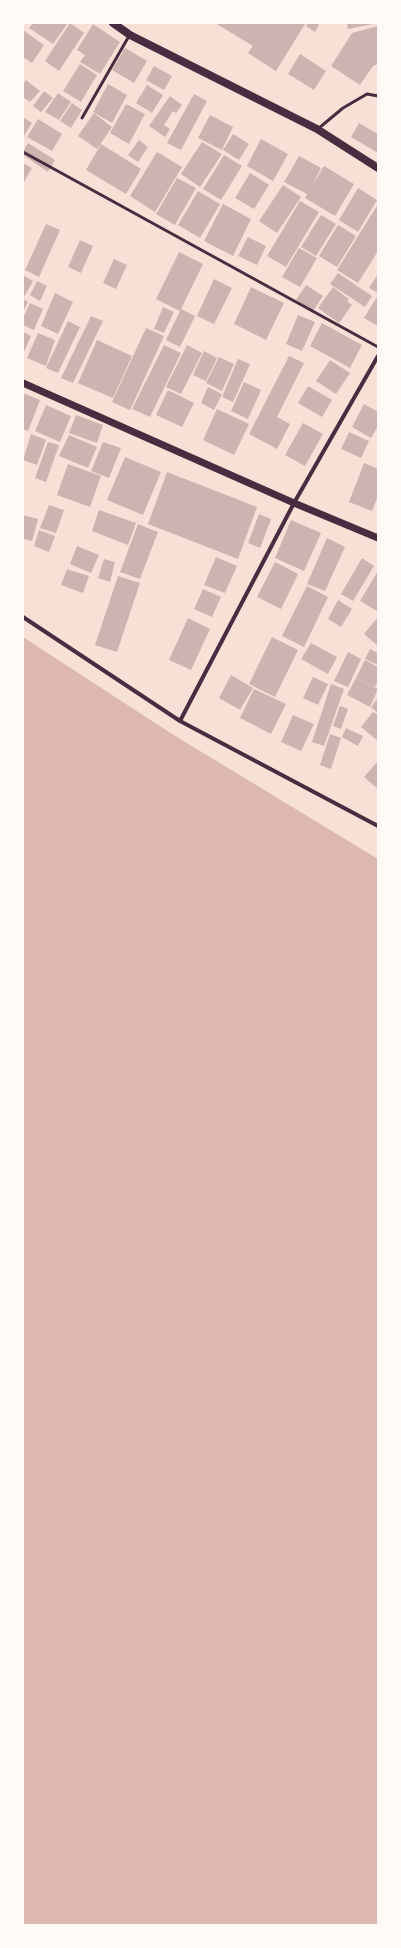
<!DOCTYPE html>
<html>
<head>
<meta charset="utf-8">
<style>
  body { margin:0 }
  #map { position:relative; width:401px; height:1948px; overflow:hidden; background:#f7e1d7; font-family:"Open Sans",sans-serif }
  canvas { display:block }
  .frame { position:absolute; inset:0; border:24px solid #fffaf5; pointer-events:none }
</style>
</head>
<body>
<div id="map">
<canvas width="401" height="1948"></canvas>
<div class="frame"></div>
</div>
<script>
const ctx = document.querySelector('canvas').getContext('2d');
ctx.lineJoin = 'round';
function fill(path, color) { ctx.fillStyle = color; ctx.fill(path, 'evenodd'); }
const poly = rows => new Path2D(rows.map(r => 'M' + r).join(''));
function trace(path, color, width, dash) { ctx.strokeStyle = color; ctx.lineWidth = width; ctx.lineCap = dash ? 'butt' : 'round'; ctx.setLineDash(dash || []); ctx.stroke(path); }
const water = poly([
  [23,637,172,734,378,859,378,1925,23,1925]
]);
const building = poly([
  [33,23,68,23,53,44,29,28],
  [70,23,84,33,59,71,45,61],
  [215,23,303,23,305,24,276,71,248,53,253,46],
  [308,23,320,23,315,32,306,26],
  [347,23,373,23,373,24,348,29],
  [93,24,120,42,100,74,80,62,85,55,77,50],
  [378,26,378,64,373,66,360,85,331,66,352,33],
  [23,30,44,45,32,63,23,57],
  [125,48,147,61,134,83,112,70],
  [300,54,326,71,314,90,288,74],
  [80,64,97,75,81,102,63,91],
  [154,66,172,76,164,90,146,80],
  [26,80,40,91,30,102,23,97,23,84],
  [108,84,127,95,112,123,93,112],
  [147,85,163,95,152,113,136,103],
  [44,91,53,98,41,112,33,106],
  [58,93,71,102,59,120,45,112],
  [194,94,207,101,181,150,167,143],
  [170,96,182,105,176,113,173,111,164,125,170,129,165,137,149,126],
  [72,103,82,110,71,128,60,121],
  [126,104,145,114,129,144,110,133],
  [94,113,112,127,97,149,78,136],
  [210,115,233,127,222,150,198,138],
  [23,117,32,123,24,136,23,135],
  [38,119,62,134,52,151,27,137],
  [359,123,378,134,378,153,351,137],
  [233,134,249,144,239,160,223,150],
  [261,139,288,154,273,181,247,166],
  [139,140,148,147,138,162,128,155],
  [202,142,222,154,200,187,181,174],
  [28,143,55,160,48,172,23,155,23,152],
  [101,144,141,169,126,194,86,170],
  [157,152,182,167,155,212,130,196],
  [224,155,242,166,221,200,203,189],
  [299,156,321,168,312,186,324,166,354,184,335,216,305,198,307,194,284,182],
  [23,163,32,168,23,184],
  [250,173,269,185,254,209,235,198],
  [177,178,196,188,175,225,156,214],
  [283,185,301,197,277,233,259,221],
  [358,188,377,200,358,232,339,220],
  [198,191,220,204,200,238,178,225],
  [300,201,319,212,286,267,267,256],
  [223,204,251,219,233,256,204,241],
  [378,204,378,251,358,283,337,270],
  [321,215,336,224,316,256,301,247],
  [46,224,60,230,39,277,25,270],
  [338,225,356,236,337,267,319,256],
  [248,237,266,246,257,265,238,256],
  [80,240,93,246,81,273,68,267],
  [299,248,317,258,300,287,282,277],
  [179,252,203,264,181,309,195,316,180,347,166,340,180,311,156,299],
  [114,259,127,265,116,289,103,283],
  [338,273,372,296,365,307,330,284],
  [378,274,378,293,369,288],
  [23,275,33,281,24,297,23,296],
  [214,279,232,288,214,324,197,316],
  [37,281,47,286,40,301,30,295],
  [306,285,323,296,313,311,296,300],
  [251,287,284,303,266,340,234,324],
  [333,287,349,299,347,301,352,305,339,323,318,308],
  [55,293,73,302,58,334,41,326],
  [378,295,378,326,364,318],
  [23,299,28,302,23,312],
  [30,303,43,309,34,330,23,325,23,318],
  [163,307,174,312,164,333,154,329],
  [298,315,315,322,302,351,286,344],
  [91,316,103,321,73,383,61,378],
  [68,321,80,327,58,373,46,368],
  [322,323,362,345,350,368,310,346],
  [146,328,164,336,130,410,112,402],
  [23,332,31,336,23,354],
  [38,333,55,340,46,366,27,358],
  [97,340,132,356,113,398,78,383],
  [164,345,181,353,150,417,132,409],
  [187,345,202,353,181,394,166,387],
  [204,351,217,358,206,381,193,375],
  [289,356,304,363,277,417,290,424,277,449,249,434],
  [219,357,234,364,222,391,206,383],
  [238,359,250,364,233,402,222,397],
  [330,360,350,373,336,394,316,381],
  [244,382,261,390,248,419,231,411],
  [308,386,332,400,322,417,298,403],
  [208,387,222,394,214,410,201,403],
  [168,390,194,403,182,427,156,415],
  [23,393,40,400,28,431,23,429],
  [364,404,378,412,378,426,371,438,352,427],
  [46,405,71,416,60,442,35,431],
  [217,409,249,424,234,455,203,440],
  [76,415,103,425,97,443,69,433],
  [303,423,323,434,305,466,285,455],
  [349,432,369,441,361,458,341,449],
  [31,434,46,440,37,465,23,460],
  [69,435,97,447,88,468,59,456],
  [48,442,59,445,46,482,35,478],
  [103,442,121,448,109,478,91,471],
  [125,457,161,472,143,515,107,500],
  [364,463,378,469,378,496,372,511,349,502],
  [68,464,101,476,90,507,57,495],
  [167,472,257,507,238,559,148,524],
  [49,505,64,510,56,533,40,528],
  [99,510,136,523,128,545,92,531],
  [259,514,271,519,260,548,248,543],
  [23,515,38,519,32,541,23,539],
  [291,520,321,533,304,571,275,558],
  [138,524,158,532,140,579,120,572],
  [39,530,55,536,49,552,34,546],
  [327,538,345,547,325,591,307,584],
  [77,546,99,555,91,573,70,564],
  [216,557,237,566,225,593,204,585],
  [362,558,374,566,353,601,341,594],
  [104,559,115,562,110,582,98,578],
  [275,562,298,574,281,609,257,597],
  [67,569,89,576,83,593,61,585],
  [378,571,378,609,377,611,360,601],
  [118,576,140,583,117,652,95,645],
  [307,586,328,597,304,647,282,636],
  [203,589,221,597,212,617,194,609],
  [338,600,352,609,341,627,328,619],
  [378,617,378,646,364,634],
  [188,618,210,629,191,670,169,660],
  [272,637,298,650,275,697,249,684],
  [311,643,337,657,328,674,301,659],
  [370,649,378,653,378,665,365,659],
  [348,652,361,659,348,687,334,681],
  [365,660,378,667,378,681,375,687,356,678],
  [231,675,253,688,240,710,219,698],
  [313,677,328,684,318,705,303,698],
  [356,678,378,689,370,707,347,695],
  [331,684,344,689,324,746,312,742],
  [254,689,286,704,271,734,240,718],
  [378,698,378,713,371,707],
  [340,706,348,709,341,729,333,726],
  [373,712,378,715,378,741,361,727],
  [293,715,314,724,301,751,281,742],
  [346,728,363,736,358,746,342,737],
  [330,734,341,738,331,769,320,765],
  [378,761,378,789,364,777]
]);
const service = poly([
  [82,118,129,36],
  [319,128,343,108,367,94,378,96],
  [23,152,378,347]
]);
const minor = poly([
  [23,617,180,721,378,826],
  [180,721,294,503,378,356]
]);
const tertiary = poly([
  [23,383,294,503,378,538]
]);
const secondary = poly([
  [113,23,130,35,317,129,378,168]
]);
fill(water, '#dcb8b0');
fill(building, '#ccb4b1');
trace(service, '#4a2c40', 3);
trace(minor, '#4a2c40', 4);
trace(tertiary, '#4a2c40', 7);
trace(secondary, '#4a2c40', 8);
</script>
</body>
</html>
